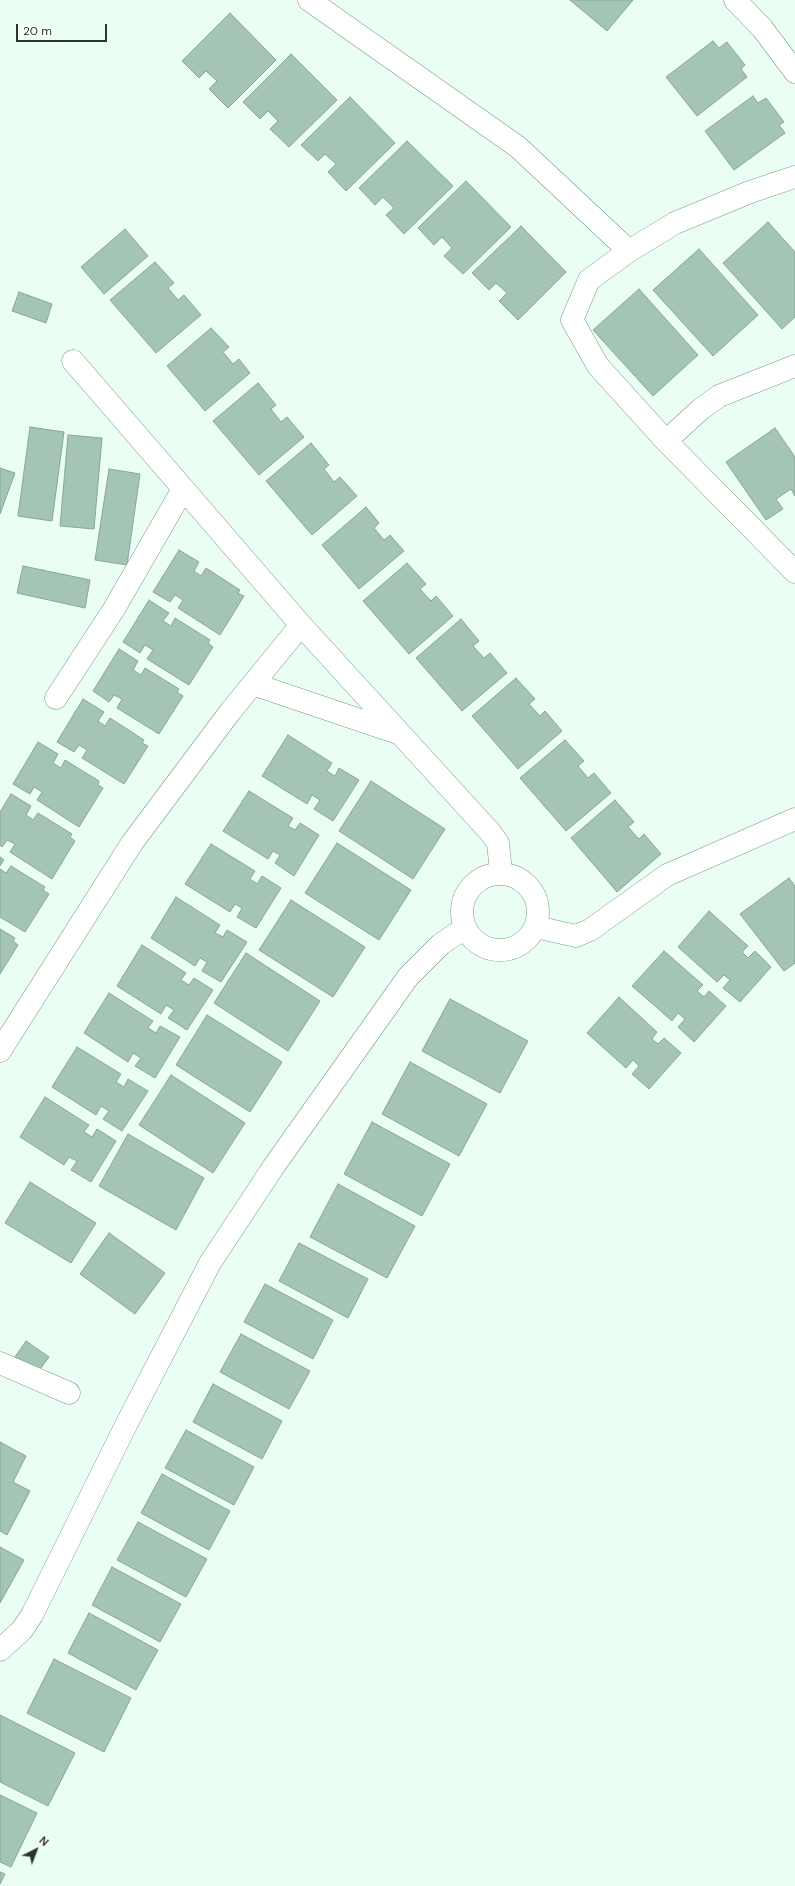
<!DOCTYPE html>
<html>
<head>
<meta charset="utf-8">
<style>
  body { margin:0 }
  #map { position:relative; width:795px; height:1886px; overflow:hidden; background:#eafef3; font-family:"DM Sans",sans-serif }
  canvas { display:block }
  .north { position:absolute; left:16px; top:1830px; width:40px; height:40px; -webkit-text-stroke:3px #fff; paint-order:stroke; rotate:42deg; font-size:11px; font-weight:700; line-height:16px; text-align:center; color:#28352f }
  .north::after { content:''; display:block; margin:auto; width:14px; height:18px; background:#28352f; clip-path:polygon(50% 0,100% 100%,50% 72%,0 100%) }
  .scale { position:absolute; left:16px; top:24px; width:91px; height:18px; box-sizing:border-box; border:2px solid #28352f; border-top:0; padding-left:5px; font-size:12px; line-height:14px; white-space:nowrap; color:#28352f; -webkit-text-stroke:3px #fff; paint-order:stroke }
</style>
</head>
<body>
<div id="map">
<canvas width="795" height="1886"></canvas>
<div class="north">N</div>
<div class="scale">20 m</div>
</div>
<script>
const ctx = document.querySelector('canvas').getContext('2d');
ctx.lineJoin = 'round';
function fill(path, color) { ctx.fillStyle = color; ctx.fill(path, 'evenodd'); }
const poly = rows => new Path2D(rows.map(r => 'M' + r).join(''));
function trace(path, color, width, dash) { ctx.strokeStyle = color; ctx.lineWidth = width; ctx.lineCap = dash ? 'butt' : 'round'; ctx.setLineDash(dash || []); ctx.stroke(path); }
const building = poly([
  [570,0,633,0,607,31,570,0],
  [230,13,276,60,228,108,209,89,217,81,206,71,199,78,182,61,230,13],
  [713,41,719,48,727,42,745,65,741,69,747,77,697,116,666,77,713,41],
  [291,54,337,100,289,147,270,129,278,121,268,111,260,119,243,102,291,54],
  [753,96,758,103,766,98,784,122,779,125,785,133,734,170,705,131,753,96],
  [350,97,395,143,346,191,328,172,336,164,325,154,318,161,301,145,350,97],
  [407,141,453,186,404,234,386,215,394,208,383,197,375,205,359,188,407,141],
  [466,181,511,227,463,274,444,256,452,248,442,237,434,245,418,228,466,181],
  [768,222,795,252,795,317,782,329,723,263,768,222],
  [521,226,566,272,518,320,499,301,507,293,496,283,489,290,472,273,521,226],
  [125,229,148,256,104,294,81,267,125,229],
  [699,249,758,315,713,356,653,290,699,249],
  [155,262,174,283,168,288,178,300,184,295,201,315,156,353,110,300,155,262],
  [639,289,698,355,653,396,593,330,639,289],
  [19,292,52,304,46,323,12,311,19,292],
  [211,328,229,347,223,352,233,364,239,359,250,373,205,411,167,366,211,328],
  [258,383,276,405,271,409,281,422,287,417,304,437,259,475,213,421,258,383],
  [30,427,64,432,52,521,18,516,30,427],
  [775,428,795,457,795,496,791,489,776,499,783,509,766,520,726,462,775,428],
  [68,435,102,438,94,529,60,526,68,435],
  [311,443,329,465,324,469,334,482,340,477,357,496,312,535,266,481,311,443],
  [0,468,15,473,0,514,0,468],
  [109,469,140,474,127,565,95,560,109,469],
  [366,507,379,523,374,528,384,540,390,535,404,551,359,589,322,545,366,507],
  [179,550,199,562,194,571,201,576,206,568,240,590,238,593,244,596,220,635,178,608,183,600,175,595,170,602,153,592,179,550],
  [407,563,426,584,420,589,431,601,436,596,453,616,409,654,363,601,407,563],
  [23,566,90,580,85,608,17,593,23,566],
  [149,600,169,613,163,621,171,626,175,618,210,640,208,643,213,647,189,685,147,659,153,650,145,645,140,653,123,642,149,600],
  [461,619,479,641,473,646,484,658,490,653,507,673,462,711,416,658,461,619],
  [119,649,138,661,133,670,141,675,145,668,179,689,177,692,183,696,159,734,117,708,122,699,114,695,109,702,93,691,119,649],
  [516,678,535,699,529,704,540,716,545,711,562,731,518,769,472,716,516,678],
  [83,699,104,712,98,721,105,726,110,718,144,740,142,743,148,746,124,784,82,758,87,750,79,745,74,752,57,742,83,699],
  [288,735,332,763,327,771,335,776,339,768,359,780,333,821,314,809,320,800,312,795,307,804,262,776,288,735],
  [565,740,584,761,578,766,588,778,594,773,611,793,566,831,520,778,565,740],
  [38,742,58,754,53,763,61,768,65,760,99,781,98,785,103,788,79,827,37,800,42,792,34,787,30,794,13,784,38,742],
  [371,781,445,829,413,879,339,831,371,781],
  [249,791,293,818,288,826,295,830,300,823,319,835,294,876,275,863,280,855,273,851,268,859,223,831,249,791],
  [11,794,31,806,26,815,33,820,38,813,72,834,70,837,75,841,52,879,10,852,15,844,7,840,2,847,0,845,0,812,11,794],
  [615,800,634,822,628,827,639,839,644,834,661,854,617,892,571,838,615,800],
  [337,843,411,890,379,940,305,893,337,843],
  [211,844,255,871,250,879,257,884,262,876,281,888,256,928,237,917,242,908,235,904,230,912,185,884,211,844],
  [0,857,4,860,0,866,0,857],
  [11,866,45,887,43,890,49,894,25,932,0,917,0,869,6,873,11,866],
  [789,878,795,886,795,963,784,971,740,914,789,878],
  [176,897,220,925,215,933,223,937,227,930,247,942,221,982,202,971,207,962,200,958,195,966,151,938,176,897],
  [291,900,365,947,333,997,259,950,291,900],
  [709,911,748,946,742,952,748,958,755,951,771,967,740,1002,723,988,730,980,724,975,717,982,678,947,709,911],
  [0,929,15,938,13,941,18,945,0,974,0,929],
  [142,945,186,973,181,980,189,985,194,978,213,990,187,1030,168,1018,174,1010,166,1005,161,1014,117,986,142,945],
  [664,951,703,985,697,991,704,997,709,991,726,1006,694,1042,678,1027,685,1019,678,1013,672,1021,632,986,664,951],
  [246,953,320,1001,288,1051,214,1003,246,953],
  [109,993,153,1021,148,1028,156,1033,160,1026,180,1037,155,1078,135,1066,141,1058,133,1053,128,1062,84,1033,109,993],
  [619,997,657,1032,652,1039,658,1044,664,1038,681,1053,649,1089,632,1074,639,1066,633,1060,626,1068,587,1033,619,997],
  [450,999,528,1041,500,1093,422,1051,450,999],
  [207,1015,282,1062,250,1112,176,1065,207,1015],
  [77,1047,121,1074,116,1082,124,1087,128,1079,148,1091,122,1131,103,1119,109,1111,101,1106,96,1115,52,1087,77,1047],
  [410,1062,487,1104,459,1156,382,1114,410,1062],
  [171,1075,245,1123,213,1173,139,1125,171,1075],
  [45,1097,89,1125,84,1132,92,1137,97,1129,116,1141,91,1182,71,1170,77,1161,69,1157,64,1165,20,1137,45,1097],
  [372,1122,450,1164,422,1216,344,1174,372,1122],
  [128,1134,204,1178,176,1230,99,1186,128,1134],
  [30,1182,96,1223,71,1263,5,1223,30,1182],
  [338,1184,415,1226,387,1278,310,1237,338,1184],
  [109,1233,165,1273,135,1314,80,1274,109,1233],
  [299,1243,368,1279,348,1318,279,1281,299,1243],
  [265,1284,333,1320,313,1359,244,1322,265,1284],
  [241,1334,310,1371,289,1409,220,1372,241,1334],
  [26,1341,49,1357,38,1372,15,1357,26,1341],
  [213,1384,282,1421,262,1459,193,1422,213,1384],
  [186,1430,254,1467,234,1505,165,1468,186,1430],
  [0,1442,26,1456,13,1482,30,1491,7,1535,0,1531,0,1442],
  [162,1474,230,1511,209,1550,141,1513,162,1474],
  [138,1522,207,1559,186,1597,117,1560,138,1522],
  [0,1547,24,1560,0,1603,0,1547],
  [112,1567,181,1604,160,1642,92,1605,112,1567],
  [89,1613,158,1650,136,1690,68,1653,89,1613],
  [54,1659,131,1698,104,1752,27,1713,54,1659],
  [0,1715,75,1753,48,1806,0,1782,0,1715],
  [0,1795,37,1813,11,1867,0,1862,0,1795],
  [0,1872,5,1874,0,1884,0,1872]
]);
const street = poly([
  [309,0,518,147,629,251],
  [735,0,762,28,795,72],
  [795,177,750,192,675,223,629,251,589,280,572,320,598,366,666,441,795,572],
  [73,361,301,625,490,832,498,843,501,872],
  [666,441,701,409,719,396,795,366],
  [253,684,398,733],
  [56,698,114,609,183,489],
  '462 912a38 38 0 1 1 76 0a38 38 0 1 1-76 0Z',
  [536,927,576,936,590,930,667,875,795,819],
  [0,1051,132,843,230,712,301,625],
  [0,1363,69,1393],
  [0,1650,22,1630,32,1615,125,1427,210,1263,274,1166,408,977,441,944,456,934,466,930]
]);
fill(building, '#a4c5b3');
trace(building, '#87a797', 1);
trace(street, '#789887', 23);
trace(street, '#fff', 22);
</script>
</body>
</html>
